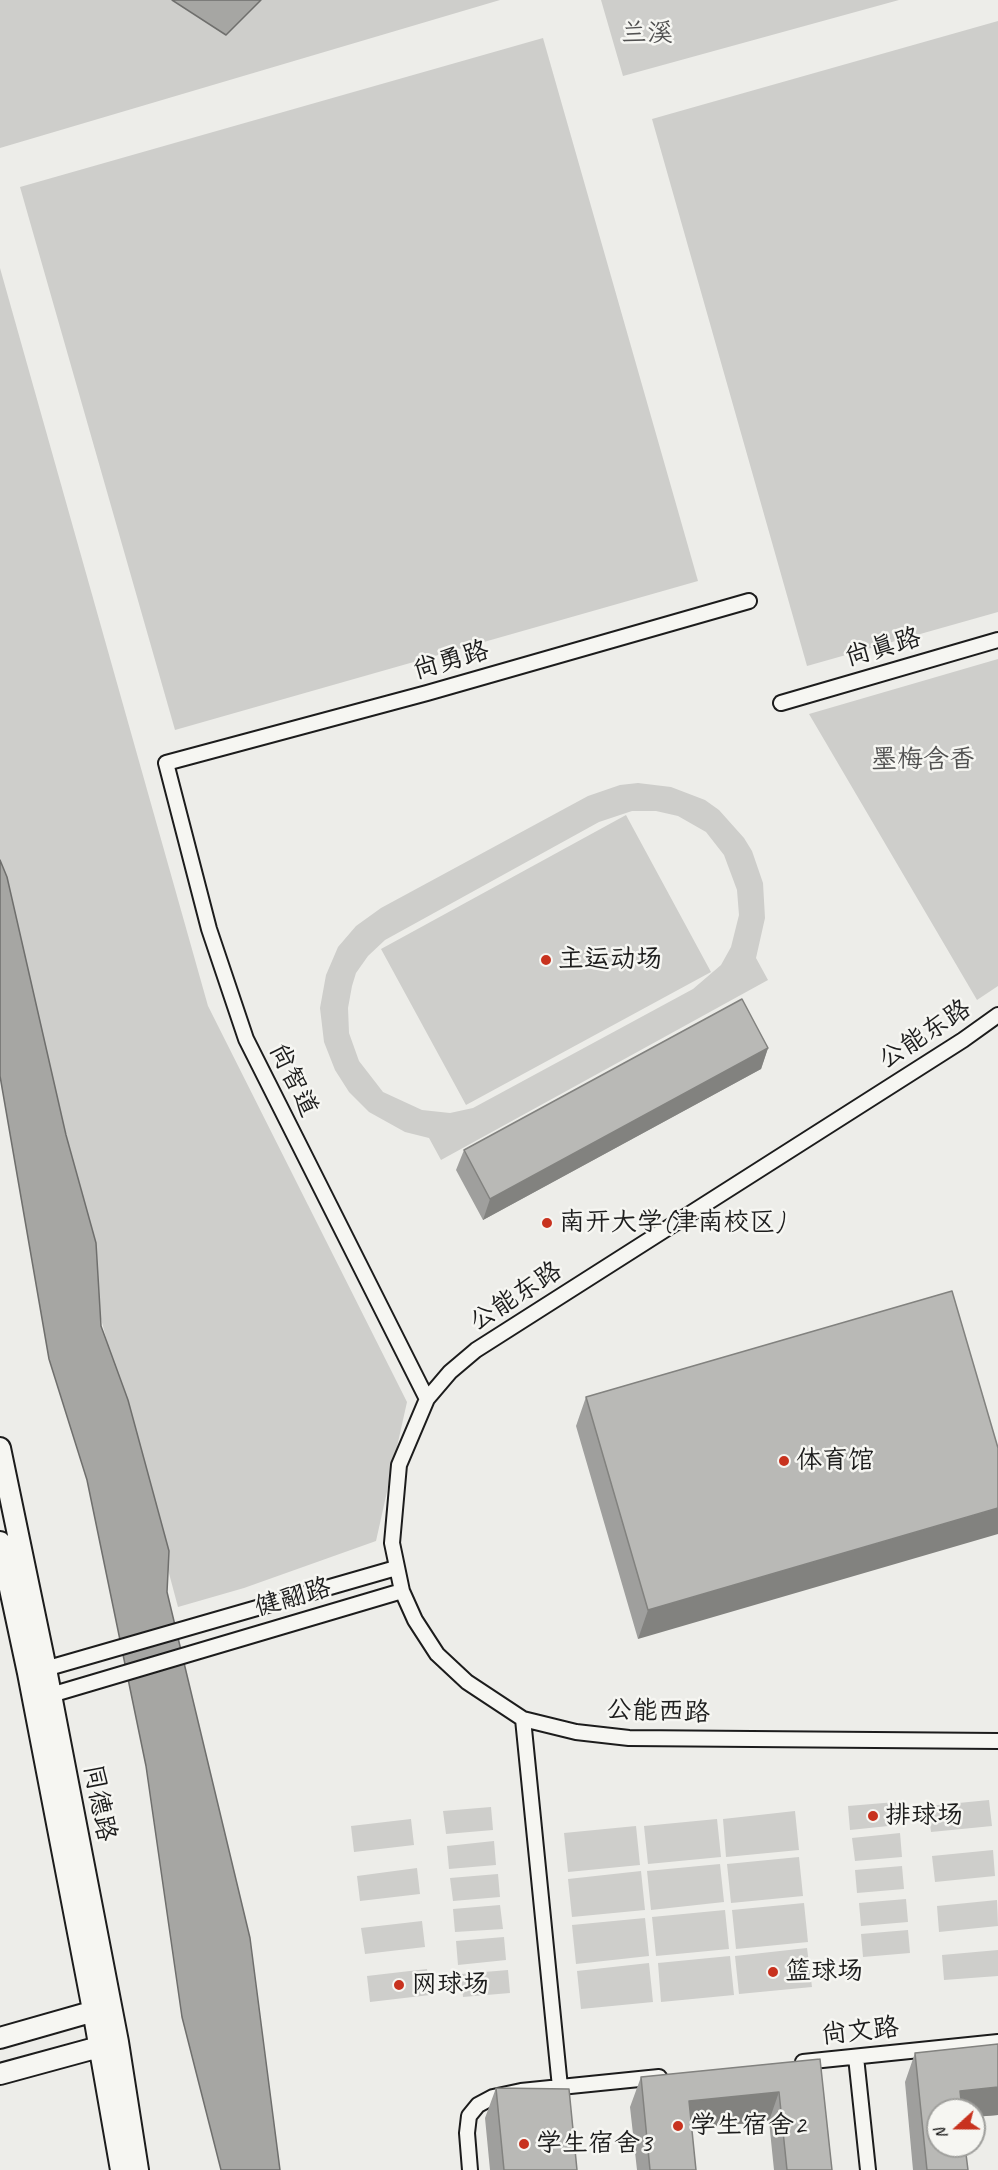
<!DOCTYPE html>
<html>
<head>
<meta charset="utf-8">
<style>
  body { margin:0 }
  #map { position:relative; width:998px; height:2170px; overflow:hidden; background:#edede9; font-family:Caveat,sans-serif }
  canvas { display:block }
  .north { position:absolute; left:926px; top:2098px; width:60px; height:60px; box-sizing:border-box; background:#f6f6f2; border:2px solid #9f9f9c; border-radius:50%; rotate:249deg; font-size:16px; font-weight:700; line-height:24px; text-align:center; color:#1c1c1c }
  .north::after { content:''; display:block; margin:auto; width:21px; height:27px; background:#c8321e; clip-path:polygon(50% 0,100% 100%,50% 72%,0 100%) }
</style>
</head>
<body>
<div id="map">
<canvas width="998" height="2170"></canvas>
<div class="north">N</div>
</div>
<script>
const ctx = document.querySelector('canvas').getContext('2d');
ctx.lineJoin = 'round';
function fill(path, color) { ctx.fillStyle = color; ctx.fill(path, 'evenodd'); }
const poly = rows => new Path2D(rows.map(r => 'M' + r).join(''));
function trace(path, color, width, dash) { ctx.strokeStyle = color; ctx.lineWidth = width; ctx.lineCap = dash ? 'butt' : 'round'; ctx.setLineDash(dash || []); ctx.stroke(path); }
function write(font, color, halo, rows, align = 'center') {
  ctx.font = font + ' Caveat,"LXGW WenKai TC",sans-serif'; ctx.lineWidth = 5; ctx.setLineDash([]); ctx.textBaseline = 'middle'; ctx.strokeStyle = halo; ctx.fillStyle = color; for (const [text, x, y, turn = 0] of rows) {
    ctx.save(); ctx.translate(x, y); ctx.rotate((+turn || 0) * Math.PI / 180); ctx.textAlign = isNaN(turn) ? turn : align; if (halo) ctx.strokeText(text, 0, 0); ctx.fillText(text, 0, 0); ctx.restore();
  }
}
const green = poly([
  [0,0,500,0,0,148],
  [601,0,899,0,623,76],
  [998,21,998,612,807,666,652,119],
  [543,38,698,581,175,730,20,187],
  [0,268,208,1006,407,1402,376,1541,244,1588,178,1607,0,941],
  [998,659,998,986,977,1000,809,714],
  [638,783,671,787,705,800,719,810,744,838,752,851,763,883,765,918,756,958,768,980,441,1160,429,1138,405,1132,369,1112,349,1092,335,1070,324,1042,320,1008,326,975,338,947,356,926,381,908,588,796,620,785],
  [632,811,656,811,678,816,706,832,724,855,737,890,739,915,731,947,721,965,693,989,473,1108,450,1113,422,1110,383,1092,359,1061,349,1033,348,1008,352,986,356,973,368,956,385,940,599,822],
  [626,815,711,972,466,1105,381,949],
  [989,1800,992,1826,931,1832,928,1806],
  [896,1802,898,1825,850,1830,848,1806],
  [491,1807,493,1830,446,1834,443,1811],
  [795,1811,799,1850,726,1857,723,1819],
  [411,1819,414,1845,354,1852,351,1826],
  [717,1819,721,1857,648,1864,644,1826],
  [636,1826,640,1865,568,1872,564,1833],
  [900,1833,902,1857,855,1861,852,1838],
  [494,1841,496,1865,449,1869,447,1846],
  [993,1850,995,1876,935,1882,932,1856],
  [799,1857,803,1896,731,1903,727,1864],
  [720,1864,724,1902,651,1910,647,1871],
  [902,1866,904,1889,857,1893,855,1870],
  [417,1868,420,1894,360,1901,357,1876],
  [641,1871,645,1910,572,1917,568,1879],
  [498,1874,500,1897,453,1901,450,1878],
  [906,1899,908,1922,861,1926,859,1903],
  [997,1900,998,1926,939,1932,937,1906],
  [804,1903,808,1942,736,1949,732,1910],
  [500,1905,503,1929,455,1932,453,1909],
  [725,1910,729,1949,656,1956,652,1917],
  [645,1918,649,1956,576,1964,572,1925],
  [422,1921,425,1947,365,1954,361,1928],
  [908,1930,910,1953,863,1957,861,1934],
  [504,1937,506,1960,458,1965,456,1941],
  [807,1948,812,1987,739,1994,735,1956],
  [998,1950,998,1976,944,1980,942,1955],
  [730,1956,734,1995,661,2002,658,1963],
  [649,1963,653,2002,581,2009,577,1971],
  [427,1969,430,1995,370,2002,367,1976],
  [508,1970,510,1993,463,1997,461,1974]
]);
const water = poly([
  [172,0,261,0,226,35,172,0],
  [0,860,7,877,66,1135,96,1243,101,1326,128,1400,169,1551,167,1592,250,1938,280,2170,221,2170,182,2017,146,1766,87,1480,49,1359,0,1076,0,860]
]);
const minor = poly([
  [781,703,998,640],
  [998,1015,963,1040,476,1350,450,1372,427,1399,399,1465,392,1543,402,1591,415,1620,437,1654,467,1682,523,1719,576,1732,629,1738,998,1741],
  [427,1399,246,1039,209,929,166,763,427,693,749,601],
  [38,1671,396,1568],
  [44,1697,402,1591],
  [523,1719,560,2087],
  [856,2057,868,2170],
  [803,2062,998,2042],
  [470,2170,467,2133,469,2116,478,2105,493,2097,521,2091,659,2077]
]);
const secondary = poly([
  [0,1448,46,1669,118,2042,138,2170],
  [0,1542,28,1673,93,2010,121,2170],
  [0,2038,105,2008],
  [0,2074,110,2044]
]);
const wall = poly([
  [768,1048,761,1069,483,1220,456,1170,464,1150],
  [952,1291,638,1639,576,1426,586,1397],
  [998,2044,998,2115,974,2117,938,2110,968,2170,913,2170,905,2082,915,2053],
  [820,2059,832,2170,774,2170,769,2121,691,2129,696,2170,637,2170,630,2107,641,2077],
  [496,2088,577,2170,490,2170,485,2118]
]);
const shadedWall = poly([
  [768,1048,761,1069,483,1220,490,1199],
  [998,1508,998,1534,638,1639,648,1610],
  [998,2087,998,2115,974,2117,974,2110,953,2110,960,2091],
  [779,2092,769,2121,678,2130,689,2101]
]);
const building = poly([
  [742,999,768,1048,490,1199,464,1150,742,999],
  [952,1291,998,1448,998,1508,648,1610,586,1397,952,1291],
  [998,2044,998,2087,960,2091,962,2110,938,2110,938,2146,965,2146,968,2170,927,2170,915,2053,998,2044],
  [820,2059,832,2170,787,2170,779,2092,689,2101,696,2170,650,2170,641,2077,820,2059],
  [496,2088,569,2089,577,2170,504,2170,496,2088]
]);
const markers = [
  [546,960,6,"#c8321e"],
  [547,1223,6,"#c8321e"],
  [784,1461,6,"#c8321e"],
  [873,1816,6,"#c8321e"],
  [773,1972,6,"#c8321e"],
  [399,1985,6,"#c8321e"],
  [678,2126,6,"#c8321e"],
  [524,2144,6,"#c8321e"]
];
const parkNames = [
  ["兰溪",647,34],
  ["墨梅含香",923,760]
];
const streetNames = [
  ["尚真路",883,648,-16],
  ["尚勇路",451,661,-16],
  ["公能东路",925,1035,-33],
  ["尚智道",293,1080,64],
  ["公能东路",516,1297,-33],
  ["健翮路",293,1598,-16],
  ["公能西路",658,1712,2],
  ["同德路",99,1803,79],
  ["尚文路",860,2032,-6]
];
const poiNames = [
  ["主运动场",558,960],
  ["南开大学(津南校区)",559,1223],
  ["体育馆",796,1461],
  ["排球场",885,1816],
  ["篮球场",785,1972],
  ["网球场",411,1985],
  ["学生宿舍2",690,2126],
  ["学生宿舍3",536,2144]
];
fill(green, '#cececb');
fill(water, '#a6a6a3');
trace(water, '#6f6f6d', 1.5);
trace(minor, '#1c1c1c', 18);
trace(secondary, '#1c1c1c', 24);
trace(minor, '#f6f6f2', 14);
trace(secondary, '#f6f6f2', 20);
fill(wall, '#9f9f9d');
fill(shadedWall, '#82827f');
fill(building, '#b9b9b6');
trace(building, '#82827f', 1.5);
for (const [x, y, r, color] of markers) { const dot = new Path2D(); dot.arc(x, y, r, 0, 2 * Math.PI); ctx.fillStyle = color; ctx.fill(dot); trace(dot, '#f6f6f2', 2); }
write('26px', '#515151', '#f6f6f2', parkNames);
write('26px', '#1c1c1c', '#f6f6f2', streetNames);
write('26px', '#1c1c1c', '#f6f6f2', poiNames, 'left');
</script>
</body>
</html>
